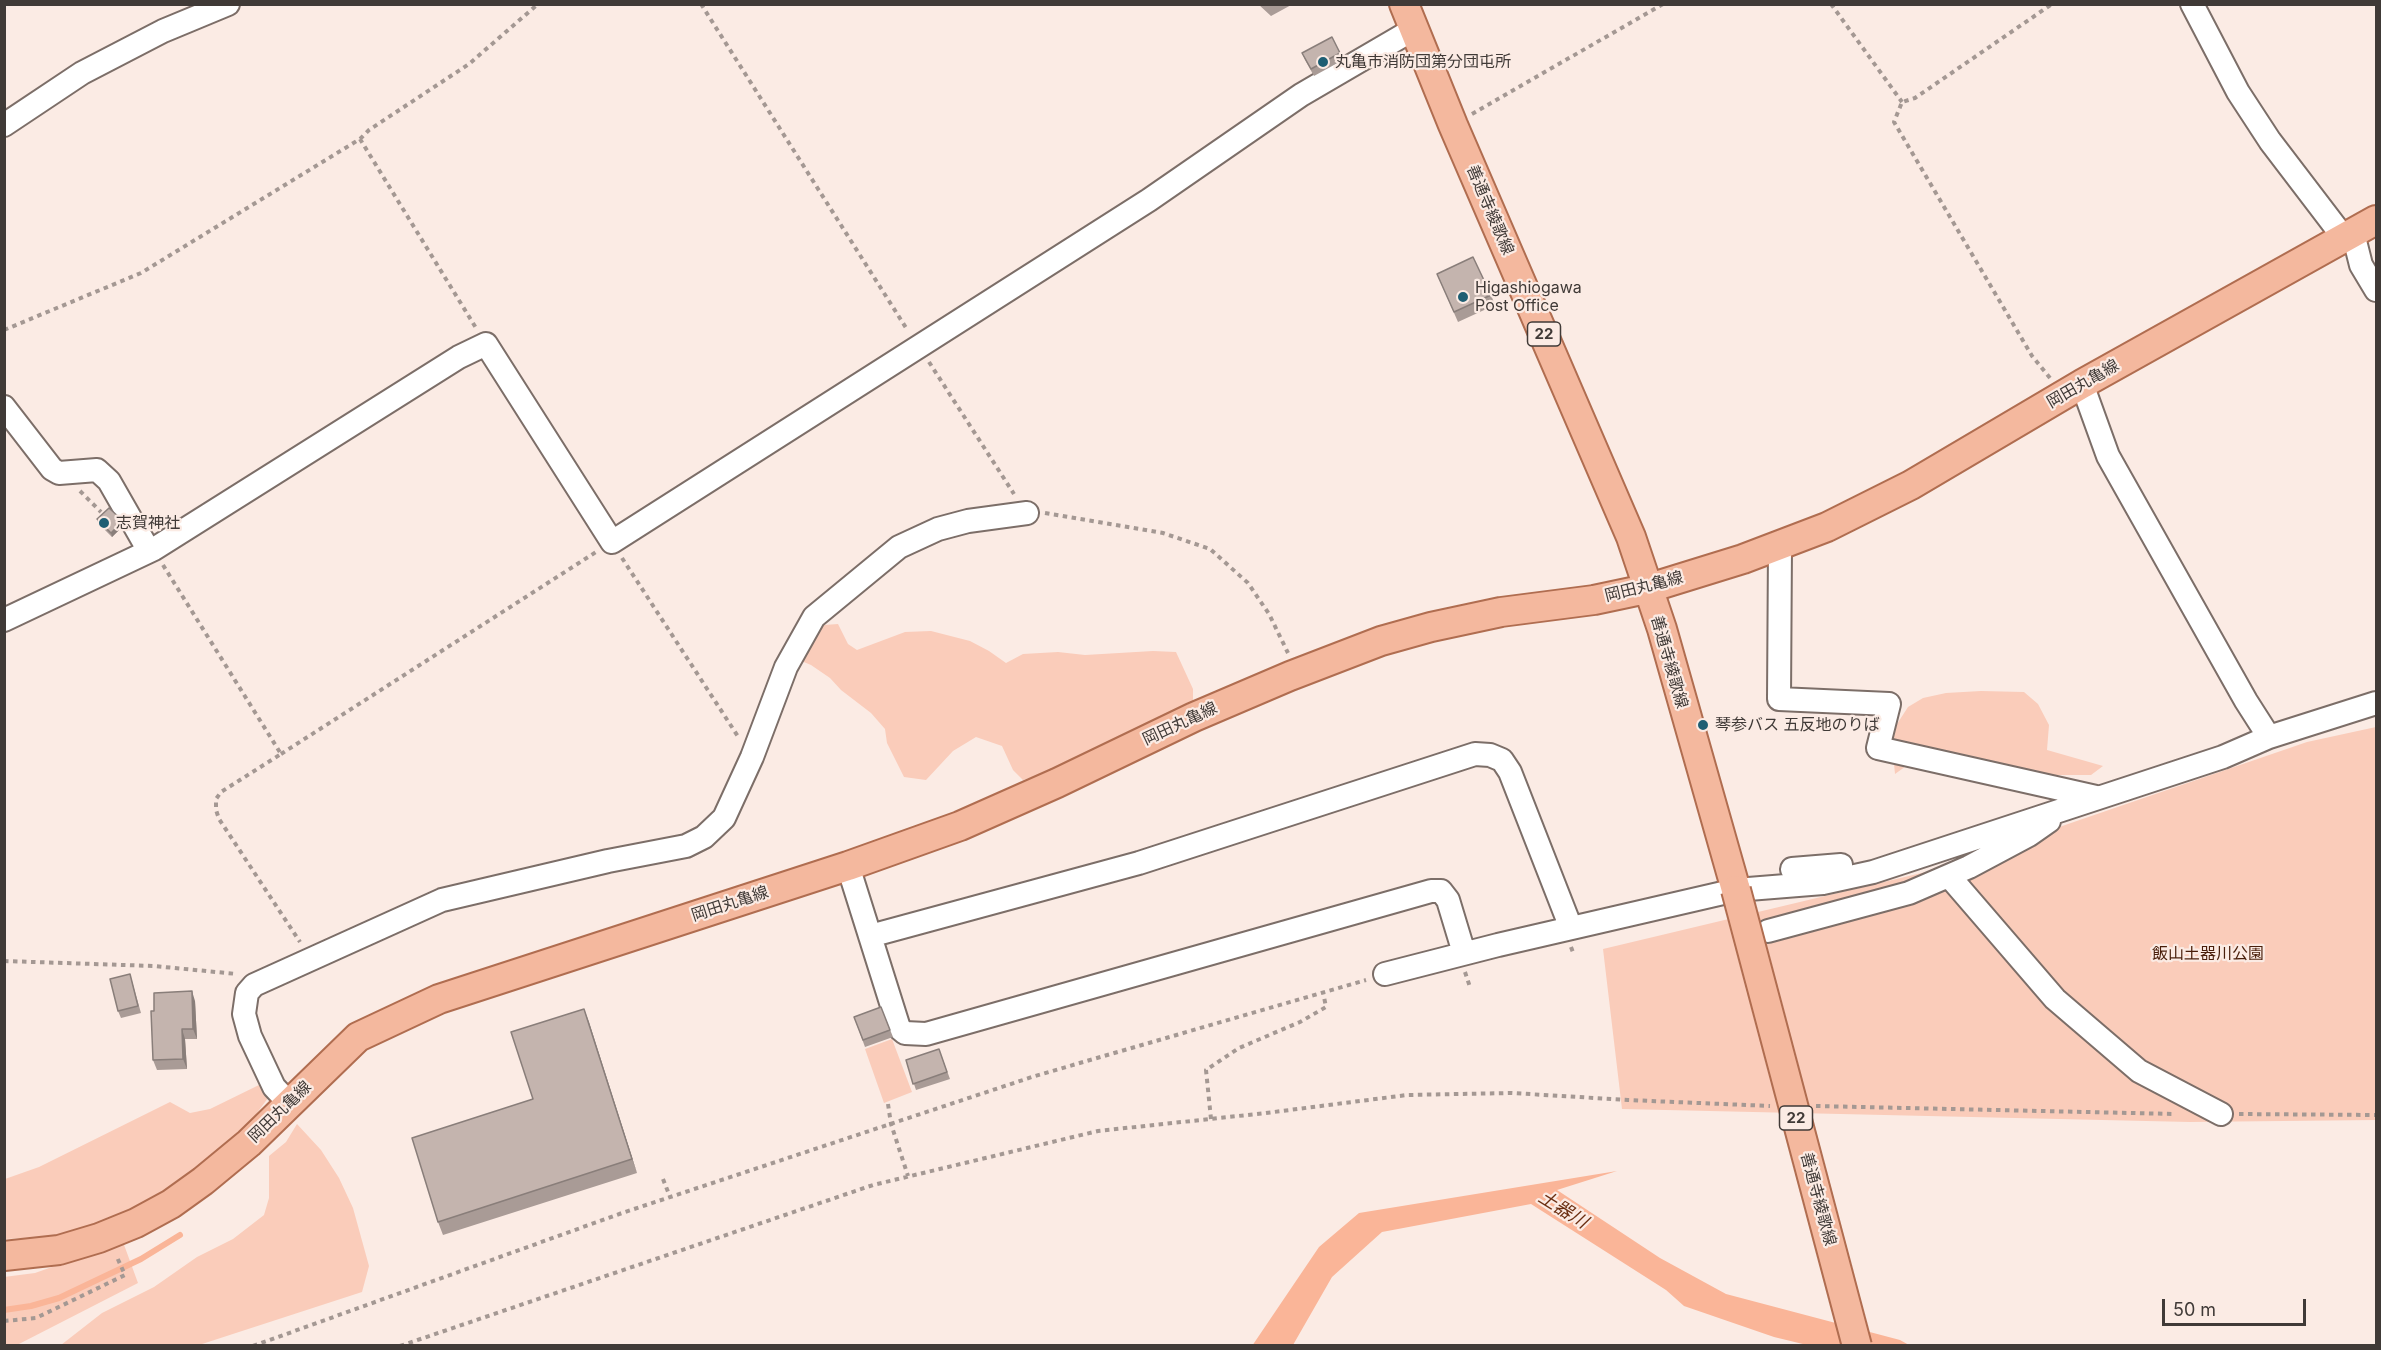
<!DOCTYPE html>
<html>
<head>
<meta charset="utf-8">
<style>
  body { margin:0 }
  #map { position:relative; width:2381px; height:1350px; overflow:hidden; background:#fbebe4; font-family:Inter,sans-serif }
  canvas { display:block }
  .frame { position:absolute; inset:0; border:6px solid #403a37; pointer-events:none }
  .scale { position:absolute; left:2162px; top:1299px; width:144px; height:27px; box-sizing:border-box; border:3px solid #403a37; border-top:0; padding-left:8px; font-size:18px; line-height:21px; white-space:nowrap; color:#403a37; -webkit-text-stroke:4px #fbebe4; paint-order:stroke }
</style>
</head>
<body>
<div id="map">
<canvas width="2381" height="1350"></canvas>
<div class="frame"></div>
<div class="scale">50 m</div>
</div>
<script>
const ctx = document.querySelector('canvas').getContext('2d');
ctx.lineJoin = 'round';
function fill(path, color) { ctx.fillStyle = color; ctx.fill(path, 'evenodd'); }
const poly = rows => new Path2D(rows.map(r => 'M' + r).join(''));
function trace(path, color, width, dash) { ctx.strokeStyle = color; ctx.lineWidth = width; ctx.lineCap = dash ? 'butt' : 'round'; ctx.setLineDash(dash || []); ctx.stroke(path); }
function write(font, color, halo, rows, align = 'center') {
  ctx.font = font + ' Inter,"Noto Sans JP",sans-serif'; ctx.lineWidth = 4.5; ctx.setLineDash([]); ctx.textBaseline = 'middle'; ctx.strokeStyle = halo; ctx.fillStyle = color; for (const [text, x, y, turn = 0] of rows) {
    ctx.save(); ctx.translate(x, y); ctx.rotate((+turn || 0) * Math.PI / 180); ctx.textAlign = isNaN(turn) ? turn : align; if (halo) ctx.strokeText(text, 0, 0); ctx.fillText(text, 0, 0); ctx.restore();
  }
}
const green = poly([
  [838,624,848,644,857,650,905,632,931,631,970,641,989,651,1006,663,1023,654,1058,652,1085,655,1153,651,1176,652,1193,689,1193,708,1059,769,1023,780,1013,770,1002,746,976,737,953,751,926,780,904,777,887,743,885,729,871,713,841,690,830,678,811,665,792,657,811,626],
  [1981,691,2024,692,2038,704,2049,725,2047,750,2103,766,2091,775,2060,775,2042,778,1920,756,1895,774,1892,744,1897,724,1908,707,1923,698,1946,693],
  [2376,727,2376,1120,2190,1122,1622,1109,1603,949,1934,870,2307,742],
  [892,1039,912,1092,884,1103,865,1049],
  [259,1085,268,1098,254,1117,210,1164,138,1216,74,1236,5,1239,5,1179,39,1167,170,1102,190,1113,210,1109],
  [297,1124,321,1150,339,1178,353,1208,369,1266,362,1292,199,1345,61,1345,102,1313,154,1287,197,1257,233,1239,264,1215,269,1198,269,1156,286,1142],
  [123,1242,138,1283,17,1345,5,1346,4,1277,35,1273]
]);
const water = poly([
  [1617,1171,1557,1190,1660,1258,1726,1294,1900,1340,1909,1345,1807,1345,1774,1337,1684,1306,1666,1290,1531,1204,1382,1232,1332,1277,1293,1345,1252,1346,1319,1247,1359,1213]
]);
const stream = poly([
  [4,1310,31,1306,59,1298,141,1259,180,1235]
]);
const path = poly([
  [701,4,908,331],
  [1831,4,1902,102],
  [1472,114,1663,4],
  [360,139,369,130,469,64,538,4],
  [4,330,141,273,360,139,476,328],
  [929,362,1014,494],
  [2050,378,2032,356,1894,122,1902,102,1915,98,2052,4],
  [80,491,101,512],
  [1045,513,1163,533,1210,549,1248,583,1269,614,1288,653],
  [622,558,739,738],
  [163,565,281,754,221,792,216,799,216,810,219,819,300,942],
  [281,754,596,552],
  [1571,947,1574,955],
  [4,961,154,966,237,974],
  [1465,972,1470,987],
  [888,1104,891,1124,908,1176],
  [1816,1106,2175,1114],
  [2239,1114,2376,1115],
  [1211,1119,1206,1070,1239,1048,1300,1022,1326,1007,1323,992],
  [663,1179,670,1197],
  [4,1321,36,1318,125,1275,116,1255],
  [253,1346,622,1213,1035,1076,1366,980],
  [400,1346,873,1185,1098,1131,1266,1113,1407,1095,1512,1093,1628,1100,1770,1106]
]);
const minor = poly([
  [2192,4,2238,92,2270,141,2344,238],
  [4,125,82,73,163,31,228,4],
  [2353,233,2361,265,2376,290],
  [2082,384,2108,456,2246,701,2269,737,2376,703],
  [4,407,52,469,59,473,97,470,109,481,149,551],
  [1780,547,1779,699,1889,704,1878,748,2096,797],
  [4,620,154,549,459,357,486,344,612,542,1149,200,1301,95,1414,29],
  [848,866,899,1028,905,1033,926,1034,1431,891,1441,891,1448,900,1464,953],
  [1792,869,1841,865],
  [1949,876,2055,999,2139,1071,2221,1114],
  [1768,931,1909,893,1969,867,2029,835,2049,821],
  [870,936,1139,863,1475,754,1490,755,1502,760,1510,772,1571,928],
  [1385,974,1498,945,1736,890,1823,883,1873,872,2223,757,2269,737],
  [289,1103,274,1087,250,1036,244,1014,247,993,254,985,442,900,608,861,686,846,704,837,724,818,752,757,786,667,814,617,899,547,938,529,968,521,1027,513]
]);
const major = poly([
  [1404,4,1453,125,1631,537,1662,629,1736,890],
  [4,1256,59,1250,99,1238,136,1223,171,1204,203,1181,249,1143,358,1037,439,999,848,866,960,826,1057,783,1194,717,1290,676,1381,641,1431,627,1501,612,1594,600,1646,589,1743,559,1827,527,1911,485,2082,384,2376,220]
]);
const majorBridge = poly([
  [1736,890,1857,1346]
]);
const wall = poly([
  [1258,4,1293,4,1271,16],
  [1302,53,1340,53,1343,60,1314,76,1305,60],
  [1437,274,1491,295,1495,305,1458,322],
  [97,519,123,521,124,525,112,537,98,523],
  [130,974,141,1013,121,1018,118,1011],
  [195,1001,197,1039,185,1039,187,1069,157,1070,153,1060,154,1011],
  [881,1007,893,1037,865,1047,854,1017],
  [584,1009,637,1173,443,1235,438,1222,533,1099],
  [939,1049,950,1079,916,1090,906,1060]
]);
const shadedWall = poly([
  [123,521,124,525,112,537,111,533],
  [192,991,195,1001,197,1039,193,1029],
  [584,1009,589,1022,637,1173,632,1159],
  [182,1029,185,1039,187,1069,183,1059]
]);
const building = poly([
  [1332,37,1340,53,1311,69,1302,53,1332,37],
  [1473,257,1491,295,1454,312,1437,274,1473,257],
  [109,508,123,521,111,533,97,519,109,508],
  [130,974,138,1006,118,1011,110,979,130,974],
  [192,991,193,1029,182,1029,183,1059,153,1060,151,1011,154,1011,154,993,192,991],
  [881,1007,890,1030,863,1040,854,1017,881,1007],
  [584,1009,632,1159,438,1222,412,1138,533,1099,511,1032,584,1009],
  [939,1049,947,1072,913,1084,906,1060,939,1049]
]);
const markers = [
  [1323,62,6,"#1e5e73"],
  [1463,297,6,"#1e5e73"],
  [104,523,6,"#1e5e73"],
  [1703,725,6,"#1e5e73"]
];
const shields = [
  [1544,334,33],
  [1796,1118,33]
];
const shieldNames = [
  ["22",1544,334],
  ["22",1796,1118]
];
const poiNames = [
  ["丸亀市消防団第分団屯所",1335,62],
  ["Higashiogawa",1475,288],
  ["Post Office",1475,306],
  ["志賀神社",116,523],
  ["琴参バス 五反地のりば",1715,725]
];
const streetNames = [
  ["善通寺綾歌線",1490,210,67],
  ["岡田丸亀線",2083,384,-30],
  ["岡田丸亀線",1644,587,-14],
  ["善通寺綾歌線",1669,662,74],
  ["岡田丸亀線",1180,724,-25],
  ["岡田丸亀線",730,904,-18],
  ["岡田丸亀線",280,1112,-44],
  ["善通寺綾歌線",1818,1199,75]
];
const parkNames = [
  ["飯山土器川公園",2208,954]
];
const waterNames = [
  ["土器川",1563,1210,32]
];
fill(green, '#faccba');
fill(water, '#fab598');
trace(stream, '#fab598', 6);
trace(minor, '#7c6e68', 26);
trace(major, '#b06d50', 32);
trace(path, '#a49893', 4, [4.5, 4.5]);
trace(minor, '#fff', 22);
trace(major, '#f4b89e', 28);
trace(majorBridge, '#b06d50', 32, []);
trace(majorBridge, '#f4b89e', 28);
fill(wall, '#a99b96');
fill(shadedWall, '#897e7a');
fill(building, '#c4b4ae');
trace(building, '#897e7a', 1.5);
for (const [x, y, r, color] of markers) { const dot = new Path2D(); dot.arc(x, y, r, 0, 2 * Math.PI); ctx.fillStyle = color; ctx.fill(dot); trace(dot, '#fbebe4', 2); }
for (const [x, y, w] of shields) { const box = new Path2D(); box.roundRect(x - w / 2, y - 12, w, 24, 4.5); ctx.fillStyle = '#fbebe4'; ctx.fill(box); trace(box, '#403a37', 1.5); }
write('bold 15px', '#403a37', null, shieldNames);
write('16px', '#403a37', '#fbebe4', poiNames, 'left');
write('16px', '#403a37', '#fbebe4', streetNames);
write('16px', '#491e0a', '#fbebe4', parkNames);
write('italic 18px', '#6c2f12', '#fbebe4', waterNames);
</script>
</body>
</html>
